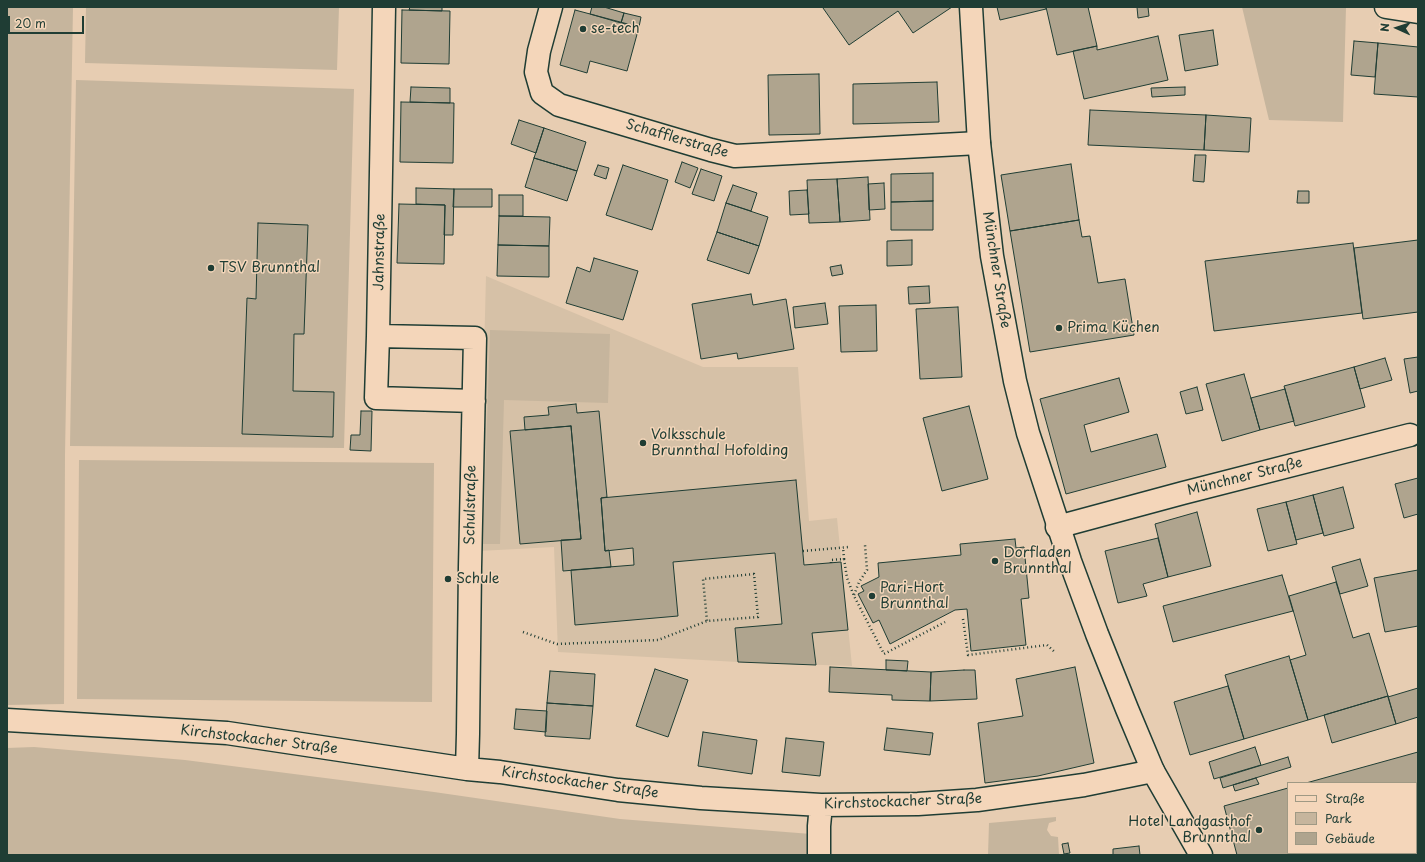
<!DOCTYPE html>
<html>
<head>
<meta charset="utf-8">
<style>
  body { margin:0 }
  #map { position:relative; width:1425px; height:862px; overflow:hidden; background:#e7cdb2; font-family:"Playpen Sans",sans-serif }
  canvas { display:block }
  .frame { position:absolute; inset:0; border:8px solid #1f3d34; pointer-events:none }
  .legend { position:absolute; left:1287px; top:782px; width:130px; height:72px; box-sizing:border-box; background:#f4d6ba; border:1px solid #9f9984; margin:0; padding:5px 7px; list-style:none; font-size:12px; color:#1f3d34 }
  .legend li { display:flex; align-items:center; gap:8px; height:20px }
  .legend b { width:20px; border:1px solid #9f9984 }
  .north { position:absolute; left:1377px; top:8px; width:40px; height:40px; -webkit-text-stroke:3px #f4d6ba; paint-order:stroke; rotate:273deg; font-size:11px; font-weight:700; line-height:16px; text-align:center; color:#1f3d34 }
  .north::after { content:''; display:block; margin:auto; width:14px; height:18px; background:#1f3d34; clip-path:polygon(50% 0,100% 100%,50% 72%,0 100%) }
  .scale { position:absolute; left:8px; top:16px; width:76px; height:18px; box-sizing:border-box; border:2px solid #1f3d34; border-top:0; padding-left:5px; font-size:12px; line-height:14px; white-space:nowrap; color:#1f3d34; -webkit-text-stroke:3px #f4d6ba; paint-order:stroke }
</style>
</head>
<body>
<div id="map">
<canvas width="1425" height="862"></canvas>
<div class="frame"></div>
<ul class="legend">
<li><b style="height:5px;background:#f4d6ba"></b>Straße</li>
<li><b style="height:11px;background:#c6b59d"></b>Park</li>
<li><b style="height:11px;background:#afa48e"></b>Gebäude</li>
</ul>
<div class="north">N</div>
<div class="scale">20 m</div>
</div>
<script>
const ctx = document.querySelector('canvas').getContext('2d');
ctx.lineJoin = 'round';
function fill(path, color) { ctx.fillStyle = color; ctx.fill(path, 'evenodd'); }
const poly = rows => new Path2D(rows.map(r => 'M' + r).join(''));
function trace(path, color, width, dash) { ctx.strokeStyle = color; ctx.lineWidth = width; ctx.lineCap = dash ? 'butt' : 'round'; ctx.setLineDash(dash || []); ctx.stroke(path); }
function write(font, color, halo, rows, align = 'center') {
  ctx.font = font + ' "Playpen Sans",sans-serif'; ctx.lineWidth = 3; ctx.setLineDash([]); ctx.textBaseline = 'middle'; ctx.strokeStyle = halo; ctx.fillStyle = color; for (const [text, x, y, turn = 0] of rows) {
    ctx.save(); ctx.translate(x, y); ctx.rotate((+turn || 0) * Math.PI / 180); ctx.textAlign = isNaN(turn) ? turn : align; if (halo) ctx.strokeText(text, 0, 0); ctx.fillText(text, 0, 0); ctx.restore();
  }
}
const built = poly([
  [486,276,703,367,798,367,809,521,837,518,852,666,738,662,558,652,554,547,479,551]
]);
const green = poly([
  [7,7,73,7,65,454,64,704,7,705],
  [86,7,339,7,337,70,85,63],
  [1242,7,1346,7,1343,122,1269,120],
  [76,80,354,89,344,448,70,446],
  [490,330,610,334,608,403,504,400,500,544,483,544],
  [79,460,434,463,432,702,77,699],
  [34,747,185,760,434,792,620,819,811,834,811,855,7,855,7,748],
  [1056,817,1056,821,1049,823,1047,830,1051,836,1058,837,1059,855,988,855,989,823]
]);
const building = poly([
  [410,7,442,7,442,11,409,10,410,7],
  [592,7,604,7,624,13,621,23,590,14,592,7],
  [824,7,952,7,913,33,898,11,849,45,823,8,824,7],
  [997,7,1046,7,1046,9,1000,20,997,7],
  [1046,7,1088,7,1097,46,1057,55,1046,7],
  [1137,7,1148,7,1149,16,1138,18,1137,7],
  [402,10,450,11,449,64,401,63,402,10],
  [575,10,639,27,627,71,590,61,587,73,560,65,575,10],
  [624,13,641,17,639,27,621,23,624,13],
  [1213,30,1218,65,1185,71,1179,35,1213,30],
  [1158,36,1168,80,1084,99,1073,51,1097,46,1097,50,1158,36],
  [1354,41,1378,43,1375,77,1351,75,1354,41],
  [1378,43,1418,47,1418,97,1374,94,1378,43],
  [819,74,820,134,769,135,768,75,819,74],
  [937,82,939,122,853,124,853,84,937,82],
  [411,87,450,88,450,103,410,102,411,87],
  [1185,87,1185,95,1152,97,1151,88,1185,87],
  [401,102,454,103,453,163,400,162,401,102],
  [1090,110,1206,115,1204,150,1088,145,1090,110],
  [1206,115,1251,118,1249,152,1204,150,1206,115],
  [519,120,544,128,536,153,511,144,519,120],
  [544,128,586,142,577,171,534,158,544,128],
  [1195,155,1206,155,1204,182,1193,181,1195,155],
  [534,158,577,171,567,201,525,187,534,158],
  [682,162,698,168,690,188,675,182,682,162],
  [1071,164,1079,220,1010,231,1001,175,1071,164],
  [598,165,609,168,606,179,594,175,598,165],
  [623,165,668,180,652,230,606,215,623,165],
  [701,169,722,176,714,201,692,194,701,169],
  [933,173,933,201,891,202,891,174,933,173],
  [868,177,870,220,840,222,837,179,868,177],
  [837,179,840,222,809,223,807,180,837,179],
  [884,183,885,209,869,210,868,184,884,183],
  [733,185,757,193,751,211,726,203,733,185],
  [416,188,454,189,453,235,444,235,445,205,416,204,416,188],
  [454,189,492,189,492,207,453,207,454,189],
  [807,190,809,214,790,215,789,191,807,190],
  [1298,191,1309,191,1309,203,1297,203,1298,191],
  [499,195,523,195,523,216,499,216,499,195],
  [933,201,933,230,891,230,891,202,933,201],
  [726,203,768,217,759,246,717,232,726,203],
  [399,204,445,205,444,264,397,263,399,204],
  [499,216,550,217,549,246,498,245,499,216],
  [1079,220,1082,237,1090,236,1098,283,1125,279,1134,335,1030,352,1010,231,1079,220],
  [258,223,308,225,304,334,294,334,293,391,334,392,333,437,242,434,247,298,256,299,258,223],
  [717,232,759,246,749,274,707,260,717,232],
  [912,240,912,265,887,266,887,241,912,240],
  [1418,240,1418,312,1363,319,1354,248,1418,240],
  [1353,243,1362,313,1214,331,1205,261,1353,243],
  [498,245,549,246,549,277,497,276,498,245],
  [594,258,638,271,623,320,566,303,577,267,590,272,594,258],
  [841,265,843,274,832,276,830,267,841,265],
  [929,286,930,303,909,304,908,287,929,286],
  [751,294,753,305,786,299,794,349,738,359,737,353,701,359,692,304,751,294],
  [825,303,828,324,795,328,793,307,825,303],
  [876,305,877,351,841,352,839,306,876,305],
  [958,307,962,377,920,379,916,309,958,307],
  [1418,357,1418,391,1410,393,1404,359,1418,357],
  [1385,358,1392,380,1360,389,1354,367,1385,358],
  [1354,367,1365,407,1295,426,1284,386,1354,367],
  [1244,374,1260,430,1222,441,1206,384,1244,374],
  [1119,378,1129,412,1084,425,1091,452,1157,434,1166,467,1066,494,1040,399,1119,378],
  [1197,387,1203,410,1186,414,1180,392,1197,387],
  [1285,389,1294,421,1260,430,1251,398,1285,389],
  [576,404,577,413,599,411,607,497,601,498,605,551,609,550,611,567,563,571,561,540,581,539,571,426,525,430,524,417,549,415,548,407,576,404],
  [969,406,988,479,942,491,923,418,969,406],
  [361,411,372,411,371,451,350,450,351,435,360,435,361,411],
  [571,426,581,539,520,544,510,431,571,426],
  [1418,478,1418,514,1404,518,1395,484,1418,478],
  [796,480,804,565,841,562,848,630,812,633,816,665,738,662,735,628,782,624,775,553,673,562,678,616,575,625,571,570,634,565,633,548,605,551,601,498,796,480],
  [1343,487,1354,528,1324,536,1313,495,1343,487],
  [1313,495,1323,533,1296,540,1286,502,1313,495],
  [1286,502,1297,544,1268,551,1257,509,1286,502],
  [1197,512,1211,566,1168,577,1155,524,1197,512],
  [1158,538,1168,577,1143,584,1147,596,1118,603,1105,551,1158,538],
  [1015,539,1016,548,1024,547,1029,598,1021,599,1026,645,971,651,967,609,955,610,890,644,879,620,873,623,858,594,864,591,861,586,879,577,878,563,961,555,960,544,1015,539],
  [1360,559,1368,586,1340,594,1332,567,1360,559],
  [1418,570,1418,626,1385,632,1374,578,1418,570],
  [1282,575,1293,611,1173,642,1163,606,1282,575],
  [1336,582,1353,638,1369,633,1388,696,1308,720,1290,660,1306,655,1289,596,1336,582],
  [1289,656,1308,720,1244,739,1225,675,1289,656],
  [886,660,908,661,907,671,886,670,886,660],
  [830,667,931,672,930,701,892,700,892,695,829,692,830,667],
  [1075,667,1094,763,1038,776,985,783,978,723,1023,716,1016,679,1075,667],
  [655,669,688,680,668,737,636,726,655,669],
  [964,670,975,670,977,699,930,701,931,672,964,670],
  [550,671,595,674,593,706,547,703,550,671],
  [1228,686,1244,739,1190,755,1174,702,1228,686],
  [1418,688,1418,717,1396,724,1388,697,1418,688],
  [1388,696,1396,724,1332,743,1324,715,1388,696],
  [547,703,593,706,590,739,545,736,547,703],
  [516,709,547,711,546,732,514,729,516,709],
  [887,728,933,733,930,755,884,750,887,728],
  [703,732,757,740,752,774,698,766,703,732],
  [786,738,824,742,820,776,782,772,786,738],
  [1255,747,1261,765,1214,779,1209,762,1255,747],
  [1418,752,1418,820,1416,821,1416,783,1306,783,1418,752],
  [1288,757,1291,767,1223,788,1220,778,1288,757],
  [1256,778,1259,784,1235,791,1233,785,1256,778],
  [1288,788,1288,853,1301,853,1293,855,1237,855,1224,806,1288,788],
  [1418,820,1418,847,1416,848,1416,821,1418,820],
  [1068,843,1070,853,1064,854,1062,844,1068,843],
  [1139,846,1140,855,1113,855,1113,849,1139,846],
  [1418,847,1418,855,1399,855,1398,853,1416,853,1416,848,1418,847]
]);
const path = poly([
  [803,551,849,547],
  [844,559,847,578,854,596,884,654,945,622],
  [831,563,831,560,844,559,843,547],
  [854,595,859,582,867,570,865,545],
  [963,619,968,655,1047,645,1056,653],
  [523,632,557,644,658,640,707,621,758,617,754,574,703,579,707,621],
  [1391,853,1391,855]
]);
const minor = poly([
  [384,7,378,336,376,398,474,401],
  [551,7,539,51,536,72,542,93,559,105,711,150,735,156,979,143],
  [1386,7,1418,12],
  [378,336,475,338,470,567,468,734,467,769],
  [1057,527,1183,493,1410,435],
  [7,720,227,733,467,769,500,772,618,790,701,798,821,805,918,804,977,800,1084,785,1153,771],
  [819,855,819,826,821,805]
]);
const tertiary = poly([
  [971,7,979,143,992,256,1015,381,1028,433,1070,561,1097,634,1127,709,1153,771,1201,855]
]);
const markers = [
  [583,29,4,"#1f3d34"],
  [211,268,4,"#1f3d34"],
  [1059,328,4,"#1f3d34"],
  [643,443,4,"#1f3d34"],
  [995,561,4,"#1f3d34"],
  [448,579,4,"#1f3d34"],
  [872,596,4,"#1f3d34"],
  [1259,830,4,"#1f3d34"]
];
const poiNames = [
  ["se-tech",591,29],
  ["TSV Brunnthal",219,268],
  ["Prima Küchen",1067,328],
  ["Volksschule",651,435],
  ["Brunnthal Hofolding",651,451],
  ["Dorfladen",1003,553],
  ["Brunnthal",1003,569],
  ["Schule",456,579],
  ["Pari-Hort",880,588],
  ["Brunnthal",880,604],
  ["Hotel Landgasthof",1251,822,"right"],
  ["Brunnthal",1251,838,"right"]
];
const streetNames = [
  ["Schafflerstraße",677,139,16],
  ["Jahnstraße",380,252,-89],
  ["Münchner Straße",996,270,81],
  ["Münchner Straße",1245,477,-14],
  ["Schulstraße",471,505,-89],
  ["Kirchstockacher Straße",259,740,7],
  ["Kirchstockacher Straße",580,783,8],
  ["Kirchstockacher Straße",903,802,-2]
];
fill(built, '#d6c1a7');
fill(green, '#c6b59d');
fill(building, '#afa48e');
trace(building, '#1f3d34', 1);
trace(minor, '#1f3d34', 25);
trace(tertiary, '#1f3d34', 25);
trace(path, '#1f3d34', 2.5, [1, 3]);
trace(minor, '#f4d6ba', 22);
trace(tertiary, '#f4d6ba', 22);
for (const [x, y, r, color] of markers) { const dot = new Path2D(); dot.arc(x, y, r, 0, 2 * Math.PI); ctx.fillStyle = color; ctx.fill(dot); trace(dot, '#f4d6ba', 1.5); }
write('14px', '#1f3d34', '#f4d6ba', poiNames, 'left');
write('14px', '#1f3d34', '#f4d6ba', streetNames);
</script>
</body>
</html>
